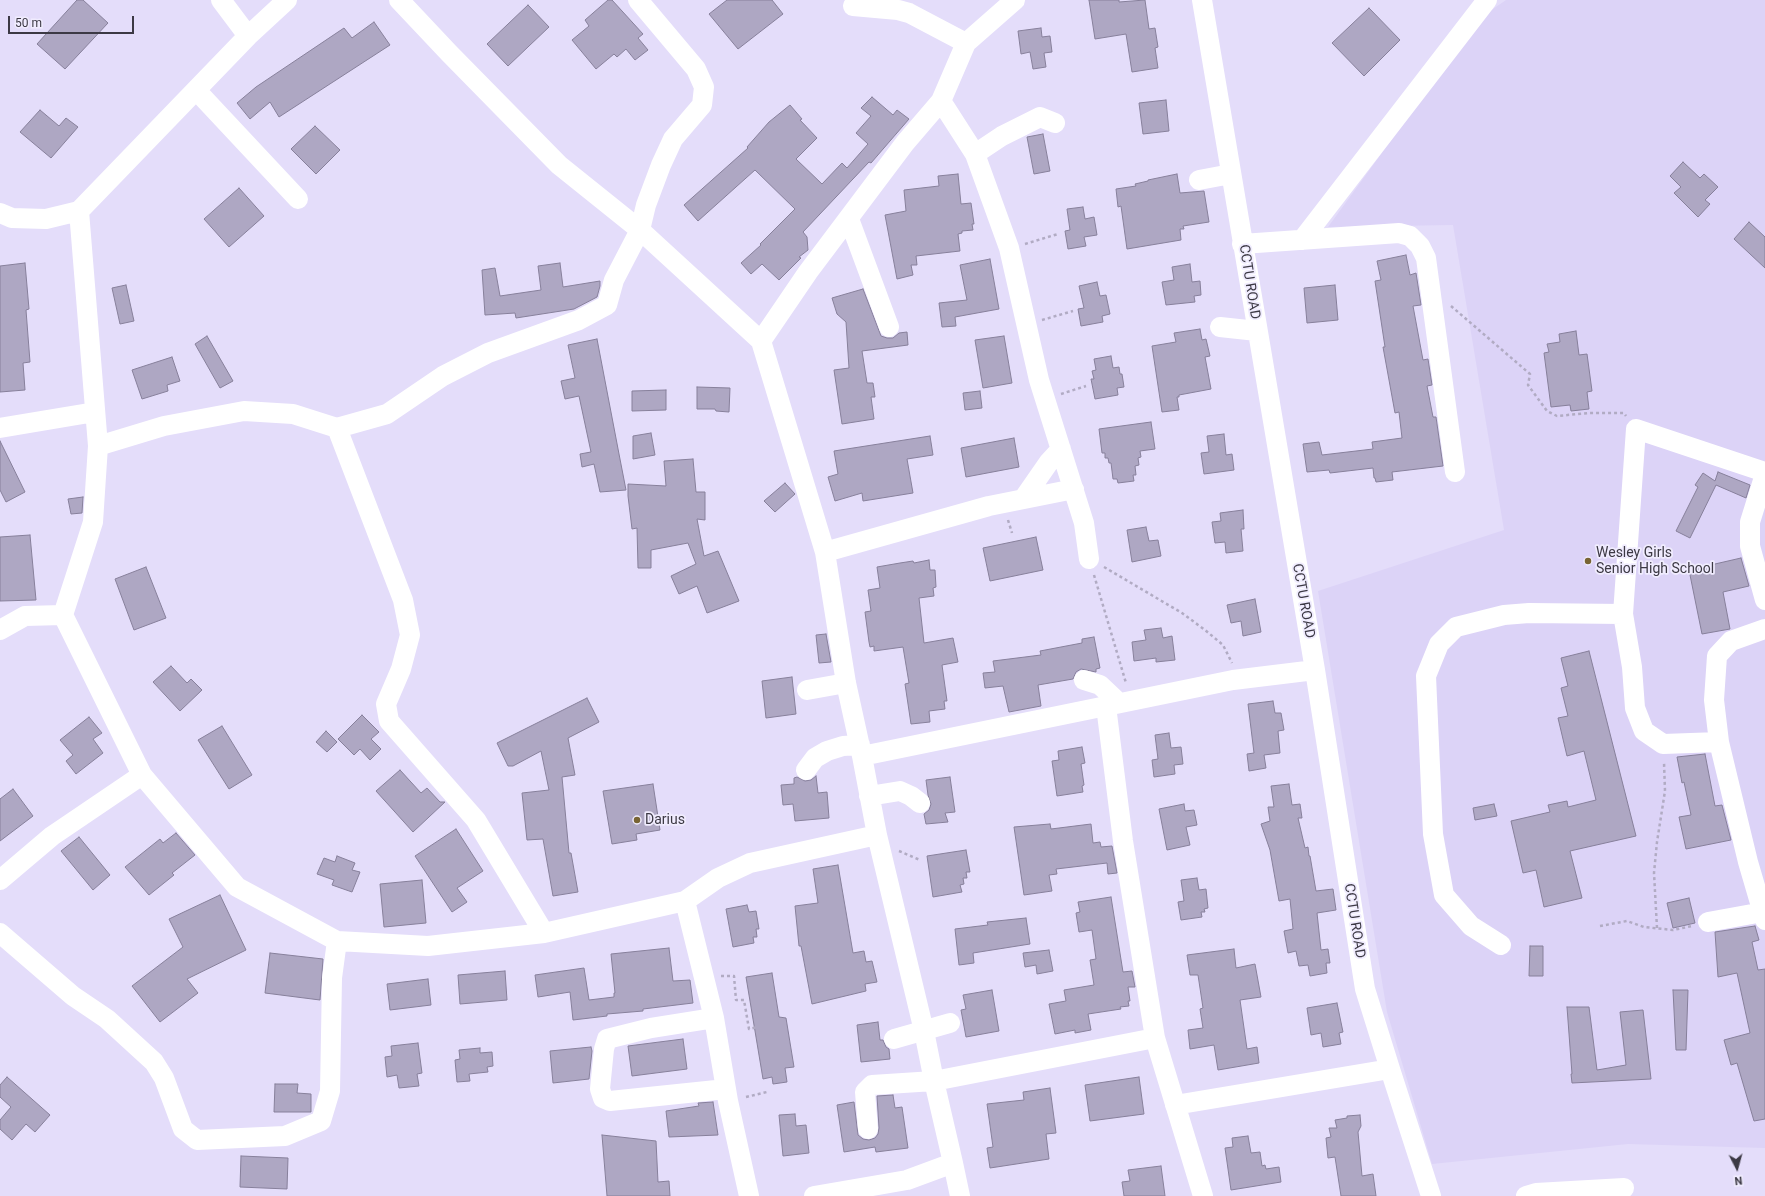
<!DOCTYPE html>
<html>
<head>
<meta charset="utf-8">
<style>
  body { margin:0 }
  #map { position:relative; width:1765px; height:1196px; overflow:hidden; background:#e4ddfa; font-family:Roboto,sans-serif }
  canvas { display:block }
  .north { position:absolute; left:1717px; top:1148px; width:40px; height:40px; -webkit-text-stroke:3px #f0ecfe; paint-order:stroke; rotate:174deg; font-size:11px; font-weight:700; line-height:16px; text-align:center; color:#3c3944 }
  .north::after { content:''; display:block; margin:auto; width:14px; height:18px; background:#3c3944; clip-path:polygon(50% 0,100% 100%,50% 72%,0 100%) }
  .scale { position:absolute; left:8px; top:16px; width:126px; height:18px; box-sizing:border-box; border:2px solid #3c3944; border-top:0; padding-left:5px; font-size:12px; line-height:14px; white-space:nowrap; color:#3c3944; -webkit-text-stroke:3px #f0ecfe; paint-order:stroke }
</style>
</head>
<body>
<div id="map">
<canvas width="1765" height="1196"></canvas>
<div class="north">N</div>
<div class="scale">50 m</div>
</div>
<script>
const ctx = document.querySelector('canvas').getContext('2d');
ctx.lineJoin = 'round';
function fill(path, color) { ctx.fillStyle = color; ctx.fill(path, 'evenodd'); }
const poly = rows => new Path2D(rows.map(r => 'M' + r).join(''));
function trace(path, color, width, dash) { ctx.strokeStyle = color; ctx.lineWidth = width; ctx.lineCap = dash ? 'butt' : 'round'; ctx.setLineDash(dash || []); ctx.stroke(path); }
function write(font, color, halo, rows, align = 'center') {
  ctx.font = font + ' Roboto,sans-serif'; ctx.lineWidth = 3.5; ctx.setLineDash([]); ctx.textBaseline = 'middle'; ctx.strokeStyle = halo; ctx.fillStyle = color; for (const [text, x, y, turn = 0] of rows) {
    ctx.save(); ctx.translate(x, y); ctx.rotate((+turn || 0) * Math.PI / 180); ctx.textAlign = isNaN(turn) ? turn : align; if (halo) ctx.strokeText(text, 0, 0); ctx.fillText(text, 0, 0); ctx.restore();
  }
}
const built = poly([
  [1506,0,1765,0,1765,1148,1628,1144,1432,1164,1387,1012,1318,591,1504,530,1453,225,1328,227,1480,18]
]);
const building = poly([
  [77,0,83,0,108,23,65,69,37,44,77,0],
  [608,0,612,0,643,34,638,38,648,50,635,60,626,49,617,57,614,54,596,69,572,40,589,26,585,20,608,0],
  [727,0,772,0,783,14,738,49,709,14,727,0],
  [1089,0,1119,0,1119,2,1145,0,1149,29,1155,28,1158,47,1155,48,1158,68,1132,72,1126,34,1095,39,1089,0],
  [528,5,549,27,508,66,487,44,528,5],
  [1369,8,1400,40,1364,76,1332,43,1369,8],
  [374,22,390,45,279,117,270,102,250,119,237,103,256,87,344,28,352,38,374,22],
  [1041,28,1042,37,1050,36,1052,52,1044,53,1046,67,1033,69,1030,52,1021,54,1018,31,1041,28],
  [872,97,893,115,897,110,909,119,871,163,869,162,803,232,807,237,808,250,799,257,801,258,779,280,762,264,751,274,741,263,761,245,760,244,795,209,755,170,698,221,684,205,748,148,747,147,769,122,790,105,802,119,800,120,817,138,796,159,822,184,842,163,847,168,868,144,856,133,871,116,861,108,872,97],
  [1166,100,1169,131,1143,134,1139,103,1166,100],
  [40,110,59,126,66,118,78,127,51,158,20,132,40,110],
  [315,126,340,150,316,174,291,149,315,126],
  [1043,134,1050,171,1034,174,1027,137,1043,134],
  [1683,162,1700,178,1704,174,1718,187,1705,200,1710,204,1698,217,1674,193,1681,187,1670,176,1683,162],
  [958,174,961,204,971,203,974,224,972,224,973,230,962,231,962,233,958,234,960,251,916,256,917,265,911,265,913,275,897,279,885,215,906,211,904,190,939,186,938,176,958,174],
  [1177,174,1180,193,1204,191,1209,222,1183,226,1184,229,1180,229,1181,240,1127,249,1121,206,1118,207,1116,189,1136,186,1135,184,1148,181,1148,180,1177,174],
  [239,188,264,216,229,247,204,219,239,188],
  [1083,207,1085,219,1094,217,1097,235,1084,237,1086,246,1068,249,1065,231,1070,230,1067,209,1083,207],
  [1749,222,1765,237,1765,268,1734,239,1749,222],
  [1406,255,1410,275,1416,273,1421,305,1413,306,1423,360,1428,359,1432,385,1427,386,1433,417,1436,417,1443,466,1392,472,1393,480,1376,482,1375,478,1374,478,1373,468,1330,473,1329,470,1307,472,1303,444,1319,442,1322,455,1373,449,1372,442,1402,438,1399,412,1395,413,1383,347,1385,347,1375,281,1381,280,1377,261,1406,255],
  [990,259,999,309,955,317,956,326,942,327,939,303,967,300,960,265,990,259],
  [25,263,29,309,26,310,30,362,23,363,25,390,0,392,0,266,25,263],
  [560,263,563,287,600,281,600,286,597,297,574,309,516,318,515,313,485,315,482,270,495,268,500,296,541,290,538,266,560,263],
  [1190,264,1192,282,1200,281,1201,295,1194,296,1195,302,1166,305,1162,282,1174,280,1172,267,1190,264],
  [1097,282,1100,296,1106,295,1110,314,1102,316,1103,322,1081,326,1078,309,1084,308,1079,286,1097,282],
  [126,285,134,321,120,324,112,288,126,285],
  [1335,285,1338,320,1307,323,1304,288,1335,285],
  [863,289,881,336,887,338,893,338,899,333,907,332,908,345,862,351,867,383,873,383,875,397,871,397,874,419,842,424,834,370,849,368,846,322,837,314,832,298,863,289],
  [1200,329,1202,340,1206,339,1210,356,1205,357,1211,389,1179,395,1179,397,1177,397,1179,410,1162,412,1152,346,1176,342,1174,333,1200,329],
  [1576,331,1579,355,1587,354,1592,391,1587,392,1589,409,1571,411,1570,405,1551,407,1544,353,1549,352,1547,344,1560,342,1559,334,1576,331],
  [207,336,233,381,220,388,195,344,207,336],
  [1004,336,1012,383,983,388,975,340,1004,336],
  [597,339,619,454,626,490,600,492,594,464,582,467,580,454,591,452,579,396,565,399,561,381,575,378,568,345,597,339],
  [1111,356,1113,368,1119,367,1120,374,1122,374,1124,387,1117,388,1118,395,1095,399,1091,379,1094,379,1092,371,1096,370,1094,359,1111,356],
  [172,357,180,381,167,385,168,391,142,399,132,370,172,357],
  [697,387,730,388,729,412,716,411,715,409,697,409,697,387],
  [666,390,666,410,632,411,632,391,666,390],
  [980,391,982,408,965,410,963,393,980,391],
  [1151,422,1155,449,1140,451,1141,457,1138,458,1139,465,1135,466,1136,475,1133,475,1134,481,1118,483,1117,479,1113,479,1111,463,1109,463,1108,458,1105,458,1105,453,1102,453,1099,429,1151,422],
  [651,433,655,455,633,459,633,436,651,433],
  [1224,434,1226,455,1232,454,1234,470,1204,474,1201,453,1209,452,1207,436,1224,434],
  [930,436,933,455,907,459,913,493,863,501,862,493,835,501,828,477,838,474,834,451,930,436],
  [1014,438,1019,467,966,477,961,448,1014,438],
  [0,441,25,492,6,502,0,490,0,441],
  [693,459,696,492,705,492,705,520,697,519,704,556,718,551,739,601,707,613,697,586,679,594,671,576,696,564,688,543,651,550,651,568,638,568,637,528,632,529,628,496,628,484,666,486,664,461,693,459],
  [1718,472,1750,485,1746,498,1716,485,1690,538,1676,531,1698,487,1695,485,1703,473,1715,481,1718,472],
  [785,483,795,494,775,512,764,501,785,483],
  [83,497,82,513,71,514,68,499,83,497],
  [1243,510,1244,529,1241,529,1243,551,1226,553,1225,542,1215,543,1212,522,1221,521,1220,513,1243,510],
  [1146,527,1149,541,1158,540,1161,556,1132,562,1127,530,1146,527],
  [30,535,36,600,0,601,0,537,30,535],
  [1036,537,1043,570,990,581,983,548,1036,537],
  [1741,558,1749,586,1723,592,1730,629,1702,634,1689,570,1741,558],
  [929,560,930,570,935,570,936,587,933,588,934,596,919,598,924,643,953,638,958,662,942,665,947,701,944,701,945,709,929,711,930,722,911,724,905,684,909,683,903,647,874,651,874,646,870,647,869,642,865,612,871,611,868,590,880,588,877,567,900,563,913,561,914,563,929,560],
  [146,567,166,618,134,630,115,579,146,567],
  [1255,599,1261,632,1243,636,1241,621,1231,623,1227,605,1255,599],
  [1161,628,1163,638,1172,636,1175,660,1156,662,1156,658,1134,661,1132,642,1146,640,1144,630,1161,628],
  [826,634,831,662,819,663,816,635,826,634],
  [1094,637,1100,668,1096,669,1096,672,1081,669,1076,672,1073,679,1038,685,1041,706,1009,712,1003,686,985,688,983,673,995,672,993,661,1041,655,1040,651,1082,643,1082,639,1094,637],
  [1589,651,1636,836,1570,851,1582,898,1544,907,1536,870,1523,873,1511,821,1550,812,1548,805,1567,801,1568,807,1596,800,1584,751,1567,756,1558,718,1568,716,1561,688,1568,686,1561,658,1589,651],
  [171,666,187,683,191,679,202,690,180,711,153,682,171,666],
  [792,677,796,714,766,718,762,681,792,677],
  [587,698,599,722,568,738,575,775,562,777,569,853,571,853,578,892,553,896,543,839,527,840,522,793,549,790,541,751,513,766,508,766,497,743,587,698],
  [1273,701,1275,713,1281,713,1284,730,1278,731,1280,753,1264,755,1266,768,1249,771,1247,754,1254,753,1248,704,1273,701],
  [362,715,379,732,371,739,381,749,370,760,360,749,354,755,338,739,362,715],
  [89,717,102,733,93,739,103,753,76,774,66,761,73,755,60,740,89,717],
  [222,726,252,775,229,789,198,740,222,726],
  [326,731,337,742,327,752,316,742,326,731],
  [1169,733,1171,748,1181,747,1183,764,1174,765,1175,774,1154,777,1152,760,1158,759,1155,735,1169,733],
  [1082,747,1085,763,1081,764,1084,785,1082,786,1083,792,1057,796,1052,761,1059,760,1058,751,1082,747],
  [1705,754,1715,806,1722,805,1731,840,1686,849,1679,817,1691,815,1684,782,1682,783,1677,757,1705,754],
  [400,770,421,793,427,788,440,802,445,802,413,832,376,791,400,770],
  [816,776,818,793,827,792,829,818,795,821,793,804,783,805,781,785,794,784,794,778,797,777,805,781,811,780,816,776],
  [950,777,955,812,945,813,948,822,926,824,924,814,929,810,931,804,928,795,926,780,950,777],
  [653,784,660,830,636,834,637,840,612,844,603,791,653,784],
  [1289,784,1292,805,1300,804,1302,818,1298,818,1305,848,1308,847,1309,856,1310,856,1316,891,1333,889,1336,910,1317,913,1321,950,1328,949,1330,963,1326,963,1327,973,1310,976,1308,965,1299,966,1296,951,1288,953,1284,931,1293,929,1290,899,1279,901,1270,850,1261,824,1270,821,1268,807,1274,807,1271,786,1289,784],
  [13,789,33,816,0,841,0,799,13,789],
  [1184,804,1185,811,1194,810,1197,825,1186,827,1190,845,1167,850,1159,809,1184,804],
  [1494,804,1497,816,1475,820,1473,808,1494,804],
  [1050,824,1051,829,1091,824,1093,843,1100,842,1101,847,1112,846,1117,873,1108,874,1107,863,1056,869,1057,874,1049,875,1052,891,1024,895,1014,827,1050,824],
  [456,829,483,871,457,888,467,902,452,912,415,856,456,829],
  [176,833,195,855,172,873,174,875,149,895,125,867,160,839,163,843,176,833],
  [79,837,110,875,93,890,61,851,79,837],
  [966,850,970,872,966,872,967,878,963,878,964,884,960,885,962,892,933,897,927,856,966,850],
  [337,856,355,863,352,870,360,872,352,892,332,885,334,880,317,874,324,858,335,862,337,856],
  [838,865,853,953,864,951,866,962,872,961,877,982,865,984,866,991,812,1004,801,946,799,946,795,906,818,903,813,869,838,865],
  [1197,878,1199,890,1206,889,1208,908,1204,909,1205,912,1201,912,1202,917,1181,920,1178,902,1184,901,1181,880,1197,878],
  [422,880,426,923,384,927,380,884,422,880],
  [220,895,246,950,187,979,198,993,160,1022,132,986,183,947,169,919,220,895],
  [1111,897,1123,972,1132,971,1135,987,1128,987,1130,1001,1128,1001,1129,1006,1120,1007,1121,1009,1088,1014,1091,1030,1075,1033,1075,1030,1055,1034,1049,1004,1066,1001,1064,990,1094,985,1090,960,1096,959,1092,930,1079,932,1076,913,1080,912,1078,902,1111,897],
  [1689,898,1695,923,1673,928,1667,903,1689,898],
  [747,905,749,912,756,911,759,929,756,929,757,937,753,937,754,943,733,947,726,909,747,905],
  [1026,918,1030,944,973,953,974,963,959,965,955,929,988,925,987,922,1026,918],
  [1755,926,1759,940,1752,942,1758,970,1765,969,1765,1119,1754,1121,1737,1063,1731,1065,1724,1040,1750,1033,1737,973,1718,977,1715,932,1755,926],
  [1530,946,1543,946,1543,976,1529,976,1530,946],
  [669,948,673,981,690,980,693,1003,643,1009,643,1011,607,1014,607,1016,573,1020,570,992,538,997,535,975,584,968,589,1000,614,997,614,993,615,993,611,954,669,948],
  [1234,949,1236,968,1255,964,1261,997,1240,1000,1247,1049,1257,1047,1259,1063,1218,1070,1214,1045,1190,1049,1188,1030,1203,1028,1200,1009,1203,1008,1198,975,1190,975,1187,955,1234,949],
  [1049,950,1053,971,1037,974,1036,965,1025,967,1023,953,1049,950],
  [270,953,323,959,320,1000,265,993,270,953],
  [505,971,507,1000,460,1004,458,975,505,971],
  [772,973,779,1017,786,1018,794,1067,785,1068,787,1082,773,1084,772,1077,763,1079,746,977,772,973],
  [428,979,431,1005,390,1010,387,984,428,979],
  [992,990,999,1031,966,1037,961,1010,966,1009,963,995,992,990],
  [1673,990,1688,990,1686,1050,1676,1050,1673,990],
  [1337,1003,1343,1032,1339,1033,1341,1044,1323,1047,1321,1033,1311,1035,1307,1008,1337,1003],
  [1567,1007,1589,1007,1597,1070,1626,1065,1620,1012,1643,1010,1651,1079,1572,1083,1571,1074,1572,1074,1567,1007],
  [878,1022,880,1040,883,1040,886,1047,889,1049,890,1059,861,1062,857,1025,878,1022],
  [683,1039,687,1069,632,1076,628,1046,683,1039],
  [418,1043,422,1073,417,1074,419,1086,399,1088,397,1075,387,1077,385,1057,392,1056,391,1046,418,1043],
  [591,1047,592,1051,589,1079,553,1083,550,1051,591,1047],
  [480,1048,480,1053,492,1052,493,1066,487,1067,488,1072,469,1074,470,1081,457,1082,455,1060,460,1059,459,1050,480,1048],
  [7,1077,50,1115,35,1132,26,1124,12,1140,0,1129,0,1120,11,1107,0,1097,0,1085,7,1077],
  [1139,1077,1144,1114,1090,1121,1085,1085,1139,1077],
  [275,1084,298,1084,297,1093,311,1094,311,1112,274,1112,275,1084],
  [1050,1088,1056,1133,1046,1134,1049,1159,990,1168,987,1148,993,1147,987,1104,1024,1100,1023,1092,1050,1088],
  [893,1095,895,1108,902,1107,908,1148,876,1152,875,1147,844,1152,837,1105,854,1102,858,1135,863,1139,869,1140,875,1138,878,1134,879,1128,877,1096,893,1095],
  [713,1102,718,1135,669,1137,666,1111,699,1106,698,1103,713,1102],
  [795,1114,796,1126,806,1125,809,1153,783,1156,779,1115,795,1114],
  [1360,1115,1361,1126,1358,1132,1362,1176,1373,1174,1376,1196,1341,1196,1335,1157,1328,1158,1326,1138,1331,1137,1329,1128,1337,1128,1335,1120,1347,1118,1347,1116,1360,1115],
  [602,1135,656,1141,658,1182,669,1181,670,1196,607,1196,602,1135],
  [1248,1136,1251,1153,1260,1152,1262,1166,1265,1165,1266,1169,1279,1167,1281,1182,1231,1190,1225,1148,1233,1147,1232,1138,1248,1136],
  [241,1156,288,1158,287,1189,240,1187,241,1156],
  [1161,1166,1165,1196,1124,1196,1122,1182,1130,1181,1128,1170,1161,1166]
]);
const path = poly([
  [1025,244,1058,234],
  [1451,306,1530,374,1528,385,1547,411,1557,416,1589,413,1624,413,1626,416],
  [1042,320,1073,311],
  [1061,394,1086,386],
  [1008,520,1012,533],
  [1104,567,1182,613,1205,630,1223,645,1232,663],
  [1094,575,1126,683],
  [899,851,920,860],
  [1600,926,1627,921,1644,927,1673,930,1692,926],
  [1657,928,1654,873,1657,842,1665,791,1664,762],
  [721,976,734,976,736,1000,744,1000,749,1029,758,1027],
  [746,1097,767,1092]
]);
const minor = poly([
  [221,0,248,36],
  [399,0,449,53,559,165,640,230,761,341],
  [1015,0,966,43,941,101,905,143,808,272,761,341,825,552,846,683,862,756,1233,680,1315,670],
  [1202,0,1315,670,1365,989,1390,1069,1431,1196],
  [853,6,898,10,909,13,966,43],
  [196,90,298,199],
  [941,101,975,154,1009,248,1039,380,1084,523,1089,559],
  [975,154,1002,136,1040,117,1055,123],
  [1199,180,1231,174],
  [0,213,12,218,46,219,79,211,248,36,287,0],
  [849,219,889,327],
  [1302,240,1487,0],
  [1242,244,1399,233,1410,236,1420,246,1426,258,1455,472],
  [1220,327,1257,331],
  [0,428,95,412],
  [337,428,387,414,443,376,488,353,579,320,607,305,614,280,640,230,646,205,661,165,673,139,702,105,704,87,696,69,638,0],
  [98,446,164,426,244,411,293,414,337,428,403,600,410,635,401,669,386,704,389,721,476,820,544,933],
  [1765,474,1750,522,1750,546,1765,600],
  [1024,498,1049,462,1061,449],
  [825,552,989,506,1074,489],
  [1765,629,1731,641,1717,656,1714,700,1719,742,1748,862,1765,920],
  [0,630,25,616,63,615],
  [1084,680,1100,685,1119,703],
  [807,690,846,683],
  [1719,742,1663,744,1644,731,1635,708,1632,667,1623,614,1636,429,1765,472],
  [806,770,815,758,827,751,843,746,860,745],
  [142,775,237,887,337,941,428,946,544,933,685,901,718,878,750,863,877,835,862,756],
  [869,796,900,791,911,796,920,803],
  [877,835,924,1031,934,1081,1155,1038,1123,841,1106,706],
  [0,880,52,836,142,775,63,615,93,522,98,446,79,211],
  [685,901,714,1018,728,1101,749,1196],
  [1708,922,1763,912],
  [0,933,73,996,107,1019,154,1062,164,1078,183,1129,197,1140,285,1136,321,1121,330,1091,332,978,337,941],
  [1501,945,1471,926,1444,895,1433,834,1426,676,1439,644,1456,627,1504,615,1529,613,1623,614],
  [714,1018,651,1028,607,1039,604,1049,600,1089,603,1098,610,1101,726,1089],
  [1155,1038,1203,1196],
  [894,1039,950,1023],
  [1175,1105,1390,1069],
  [953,1163,960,1196],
  [814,1196,907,1180,953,1163,934,1081,872,1085,865,1092,868,1129],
  [1526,1196,1536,1193,1624,1188]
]);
const markers = [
  [1588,561,4,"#786433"],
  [637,820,4,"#786433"]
];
const streetNames = [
  ["CCTU ROAD",1249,282,81],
  ["CCTU ROAD",1303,601,80],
  ["CCTU ROAD",1354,921,81]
];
const poiNames = [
  ["Wesley Girls",1596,553],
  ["Senior High School",1596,569],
  ["Darius",645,820]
];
fill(built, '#dcd3f7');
fill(building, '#aea7c3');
trace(building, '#87809b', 1);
trace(path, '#b1abc3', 2.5, [3, 3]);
trace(minor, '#fff', 20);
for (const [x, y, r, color] of markers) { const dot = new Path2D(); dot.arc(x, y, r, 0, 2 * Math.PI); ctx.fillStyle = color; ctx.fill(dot); trace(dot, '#f0ecfe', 1.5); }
write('14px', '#3c3944', '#f0ecfe', streetNames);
write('14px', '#3c3944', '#f0ecfe', poiNames, 'left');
</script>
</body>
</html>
